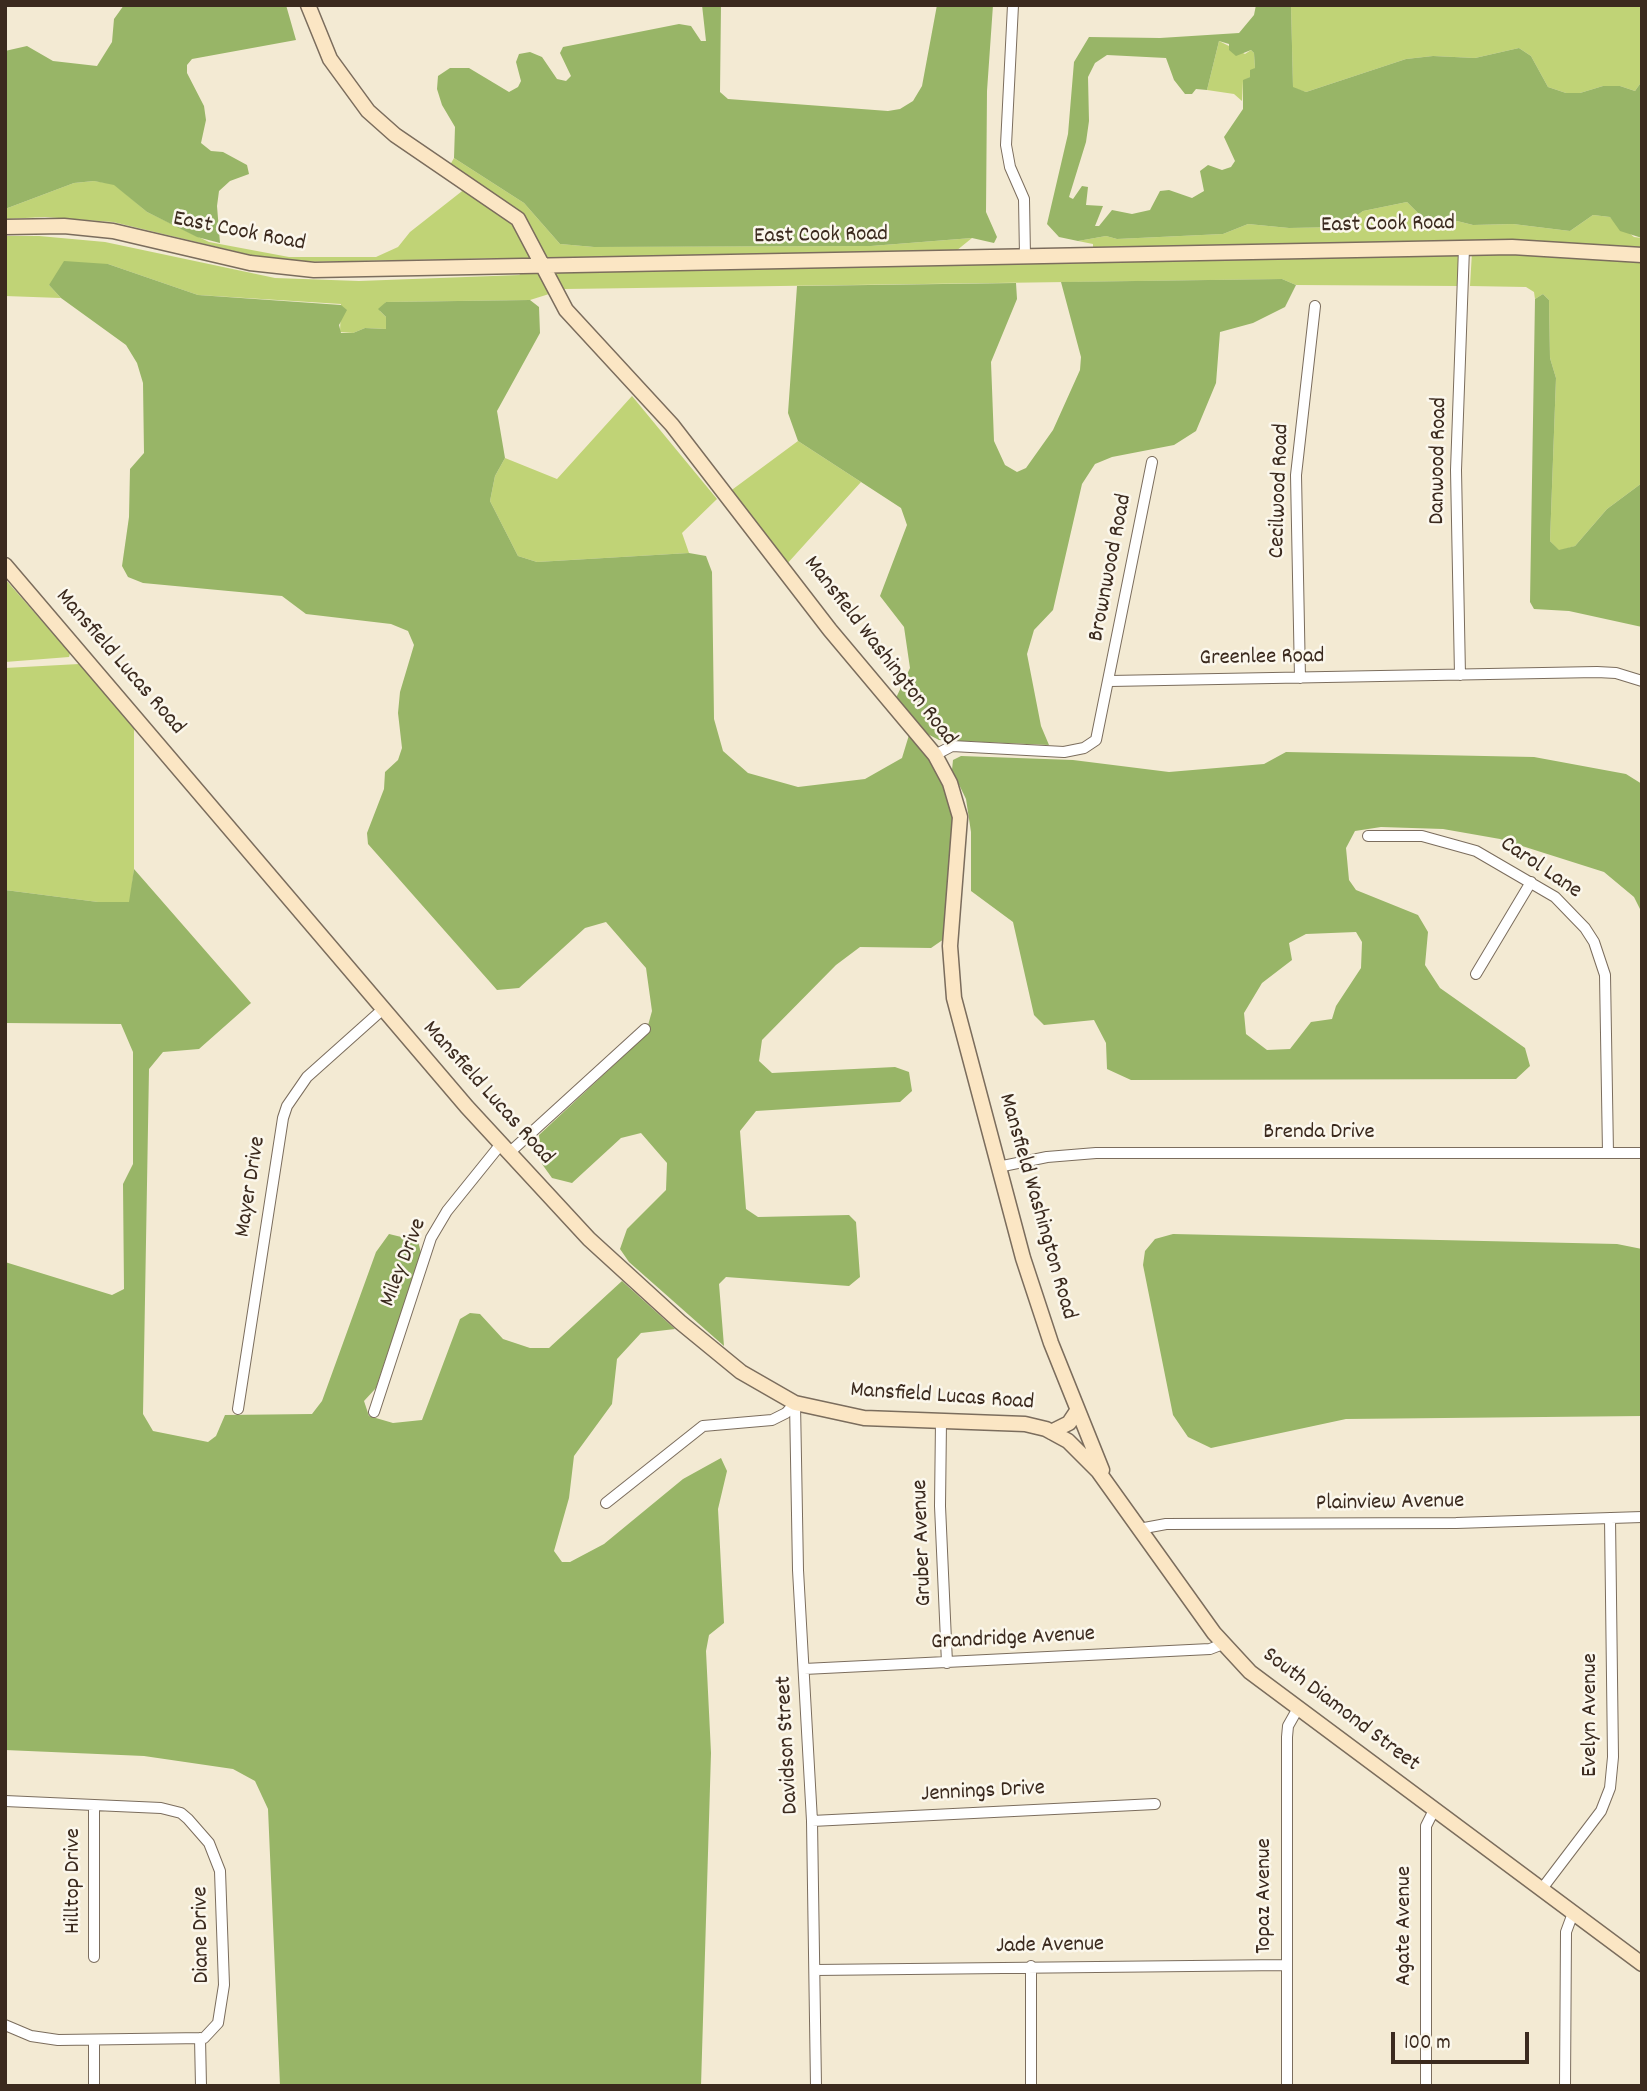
<!DOCTYPE html>
<html>
<head>
<meta charset="utf-8">
<style>
  body { margin:0 }
  #map { position:relative; width:1647px; height:2091px; overflow:hidden; background:#f3ead3; font-family:Dekko,sans-serif }
  canvas { display:block }
  .frame { position:absolute; inset:0; border:7px solid #3b2a1e; pointer-events:none }
  .scale { position:absolute; left:1391px; top:2032px; width:138px; height:32px; box-sizing:border-box; border:4px solid #3b2a1e; border-top:0; padding-left:9px; font-size:21px; line-height:24px; white-space:nowrap; color:#3b2a1e; -webkit-text-stroke:5px #fbf7ec; paint-order:stroke }
</style>
</head>
<body>
<div id="map">
<canvas width="1647" height="2091"></canvas>
<div class="frame"></div>
<div class="scale">100 m</div>
</div>
<script>
const ctx = document.querySelector('canvas').getContext('2d');
ctx.lineJoin = 'round';
function fill(path, color) { ctx.fillStyle = color; ctx.fill(path, 'evenodd'); }
const poly = rows => new Path2D(rows.map(r => 'M' + r).join(''));
function trace(path, color, width, dash) { ctx.strokeStyle = color; ctx.lineWidth = width; ctx.lineCap = dash ? 'butt' : 'round'; ctx.setLineDash(dash || []); ctx.stroke(path); }
function write(font, color, halo, rows, align = 'center') {
  ctx.font = font + ' Dekko,sans-serif'; ctx.lineWidth = 5; ctx.setLineDash([]); ctx.textBaseline = 'middle'; ctx.strokeStyle = halo; ctx.fillStyle = color; for (const [text, x, y, turn = 0] of rows) {
    ctx.save(); ctx.translate(x, y); ctx.rotate((+turn || 0) * Math.PI / 180); ctx.textAlign = isNaN(turn) ? turn : align; if (halo) ctx.strokeText(text, 0, 0); ctx.fillText(text, 0, 0); ctx.restore();
  }
}
const green = poly([
  [1291,5,1642,5,1642,81,1635,91,1620,86,1603,86,1580,93,1566,93,1548,87,1531,56,1519,48,1475,58,1433,56,1406,59,1306,92,1293,88],
  [1219,41,1245,54,1251,50,1254,53,1255,68,1250,77,1243,81,1242,101,1234,94,1207,90],
  [454,158,524,203,560,244,594,247,871,246,972,238,956,251,1459,253,1458,286,1296,285,1282,279,565,289,530,300,386,302,380,311,386,317,386,329,365,328,353,333,340,332,341,304,198,295,108,264,49,285,61,298,5,296,5,236,39,236,105,242,275,278,359,281,520,275,510,258,299,262,255,256,113,222,45,217,5,219,5,209,74,183,94,181,114,184,147,212,209,242,289,257,376,257,398,247,410,232,466,188,450,165],
  [1407,202,1431,226,1457,221,1473,225,1513,224,1570,231,1593,215,1610,217,1634,237,1642,238,1642,249,1517,241,1093,249,1093,244,1078,241,1106,236,1117,239,1223,234,1248,224,1289,228,1341,227,1363,211],
  [1472,252,1642,261,1642,483,1607,509,1575,546,1559,551,1550,541,1556,378,1550,358,1549,300,1543,294,1535,299,1534,292,1526,287,1470,286],
  [632,396,717,499,682,533,689,553,537,562,518,556,490,501,495,476,505,458,557,479],
  [798,441,861,482,786,565,729,492],
  [5,579,70,653,69,657,5,662],
  [79,664,134,726,134,869,130,902,98,902,5,890,5,668]
]);
const forest = poly([
  [124,5,286,5,296,40,192,59,187,65,187,73,204,106,206,120,201,143,211,151,223,152,247,165,249,174,230,181,219,191,217,206,220,243,197,237,147,212,114,185,94,181,74,183,5,209,5,51,27,46,53,61,97,66,112,42,114,19],
  [702,5,721,5,720,92,728,99,888,111,900,109,913,101,922,86,937,5,993,5,987,91,986,212,997,237,994,243,972,238,871,246,594,247,560,244,524,203,454,158,455,127,442,105,437,89,438,76,450,68,469,68,509,92,518,87,521,81,516,62,519,54,530,52,542,57,557,79,566,81,571,76,560,53,563,47,679,24,691,26,701,41,706,41],
  [1256,5,1291,5,1293,87,1306,92,1406,59,1433,56,1475,58,1519,48,1531,56,1548,87,1566,93,1580,93,1603,86,1620,86,1635,91,1642,81,1642,238,1620,231,1610,217,1593,215,1570,231,1513,224,1473,225,1457,221,1431,226,1407,202,1363,211,1341,227,1289,228,1248,224,1223,234,1117,239,1106,236,1078,241,1059,237,1047,224,1068,134,1074,62,1089,37,1160,38,1239,33,1254,15],
  [1219,41,1229,44,1229,50,1236,56,1251,50,1254,53,1255,68,1250,70,1250,77,1243,80,1243,109,1224,137,1235,161,1231,167,1222,170,1208,165,1200,171,1204,191,1192,198,1169,190,1160,191,1150,210,1132,214,1112,210,1099,226,1095,226,1103,206,1086,205,1088,187,1082,186,1073,199,1069,197,1086,142,1089,121,1088,77,1095,63,1107,55,1166,58,1174,80,1185,94,1192,94,1196,89,1207,90],
  [64,261,108,264,198,295,341,305,347,310,339,325,341,333,353,333,365,328,386,329,386,317,378,309,386,302,530,300,539,307,540,333,497,411,505,458,495,476,490,501,518,556,537,562,689,553,706,556,712,572,714,719,723,751,748,773,798,787,865,779,902,758,909,735,927,755,949,791,956,818,944,939,931,948,860,947,836,965,762,1040,759,1061,772,1073,895,1067,909,1072,912,1091,900,1102,756,1111,740,1131,746,1209,758,1217,849,1215,856,1222,860,1277,849,1286,726,1277,719,1284,724,1346,629,1262,620,1249,627,1229,666,1190,667,1163,641,1133,621,1138,572,1183,552,1178,542,1164,539,1135,645,1036,652,1011,646,968,606,922,585,928,519,988,497,990,368,844,367,833,384,789,385,772,398,760,402,748,398,713,400,692,414,645,408,631,391,624,306,614,282,596,143,583,128,577,122,566,129,517,130,469,144,453,143,383,137,363,126,345,61,298,49,285],
  [1282,279,1296,285,1285,307,1253,323,1220,332,1216,383,1196,431,1174,445,1112,457,1095,464,1082,484,1053,610,1034,630,1027,654,1041,726,1049,745,939,740,912,726,896,698,910,668,904,627,880,596,907,525,901,508,798,441,788,413,797,286,1016,283,1017,299,991,362,994,441,1005,465,1017,472,1026,468,1053,430,1080,370,1081,357,1061,282],
  [1543,294,1549,300,1550,358,1556,378,1550,541,1559,550,1575,546,1607,509,1642,483,1642,627,1569,611,1534,609,1530,602,1535,299],
  [1286,752,1534,757,1626,774,1642,784,1642,913,1634,897,1604,872,1500,839,1443,829,1381,827,1355,831,1346,848,1349,880,1356,890,1418,915,1428,932,1425,965,1440,988,1525,1048,1530,1066,1516,1079,1131,1080,1107,1069,1106,1043,1094,1020,1044,1025,1034,1015,1013,922,971,891,971,832,966,799,952,770,953,760,961,756,1073,760,1169,772,1264,764],
  [1356,932,1362,942,1361,968,1336,1006,1332,1019,1311,1022,1290,1049,1267,1050,1246,1034,1244,1013,1262,983,1292,960,1289,943,1306,934],
  [134,869,251,1003,199,1049,163,1052,149,1069,143,1414,153,1431,208,1442,216,1436,225,1415,312,1414,322,1401,376,1252,389,1234,418,1241,421,1253,376,1388,364,1401,369,1416,393,1423,422,1420,460,1319,470,1313,480,1314,503,1339,530,1348,549,1348,622,1281,675,1329,641,1333,617,1359,612,1404,574,1456,569,1498,554,1551,562,1562,570,1562,604,1544,683,1479,721,1458,727,1471,718,1509,724,1623,709,1635,706,1651,711,1753,701,2086,280,2086,268,1809,255,1781,233,1769,144,1756,5,1750,5,1262,112,1295,124,1289,123,1184,133,1164,133,1052,121,1024,5,1023,5,890,98,902,129,902],
  [1173,1234,1617,1244,1642,1249,1642,1416,1346,1419,1211,1448,1188,1437,1173,1415,1143,1265,1145,1251,1155,1239]
]);
const street = poly([
  [1013,5,1006,145,1010,167,1024,199,1025,256],
  [1460,675,1456,470,1464,248],
  [1300,678,1296,475,1315,306],
  [1110,681,1597,672,1616,673,1642,681],
  [935,755,952,746,1064,752,1084,748,1096,740,1152,462],
  [1368,836,1422,836,1476,851,1555,897,1585,928,1594,942,1605,975,1608,1153],
  [1476,974,1531,882],
  [509,1153,645,1029],
  [998,1167,1047,1157,1096,1153,1642,1153],
  [795,1403,798,1570,812,1821,816,2086],
  [238,1409,283,1118,287,1106,307,1077,382,1010],
  [374,1412,431,1238,447,1211,501,1144],
  [941,1421,940,1506,947,1663],
  [606,1503,703,1426,772,1420,786,1413,795,1403],
  [1139,1529,1166,1524,1456,1523,1642,1517],
  [804,1669,1210,1649,1223,1644],
  [5,1801,161,1808,181,1813,188,1819,209,1843,220,1871,224,1985,218,2023,204,2038,58,2040,31,2036,5,2025],
  [94,1805,94,1957],
  [812,1821,1155,1804],
  [1541,1890,1601,1811,1610,1788,1613,1757,1610,1518],
  [815,1970,1285,1965],
  [200,2038,201,2086],
  [94,2086,94,2040],
  [1031,2086,1031,1966],
  [1287,2086,1287,1737,1288,1726,1297,1710],
  [1426,2086,1426,1826,1434,1810],
  [1565,2086,1566,1932,1573,1913]
]);
const secondary = poly([
  [308,5,330,59,368,111,395,135,518,219,566,310,672,425,830,630,935,755,950,783,960,817,950,946,954,998,1023,1258,1051,1343,1102,1470],
  [5,227,64,226,113,231,250,263,314,270,1512,247,1642,255],
  [5,565,467,1107,589,1239,680,1322,741,1372,795,1403,864,1418,1025,1424,1046,1429,1068,1441,1098,1471,1214,1633,1250,1672,1642,1964],
  [1051,1432,1069,1423,1077,1411]
]);
const streetNames = [
  ["East Cook Road",1388,226,-1],
  ["East Cook Road",239,233,11],
  ["East Cook Road",821,237,-1],
  ["Danwood Road",1440,461,-89],
  ["Cecilwood Road",1281,491,-88],
  ["Brownwood Road",1112,568,-79],
  ["Mansfield Washington Road",879,652,52],
  ["Greenlee Road",1262,659,-1],
  ["Mansfield Lucas Road",119,663,49],
  ["Carol Lane",1540,869,34],
  ["Mansfield Lucas Road",487,1094,48],
  ["Brenda Drive",1319,1134],
  ["Mayer Drive",252,1187,-81],
  ["Mansfield Washington Road",1036,1207,74],
  ["Miley Drive",405,1263,-69],
  ["Mansfield Lucas Road",942,1398,4],
  ["Plainview Avenue",1390,1504,-1],
  ["Gruber Avenue",924,1543,-92],
  ["Grandridge Avenue",1013,1640,-3],
  ["South Diamond Street",1340,1711,37],
  ["Evelyn Avenue",1592,1715,-90],
  ["Davidson Street",789,1745,-93],
  ["Jennings Drive",983,1793,-3],
  ["Hilltop Drive",75,1881,-90],
  ["Topaz Avenue",1266,1896,-90],
  ["Agate Avenue",1406,1926,-90],
  ["Diane Drive",203,1935,-91],
  ["Jade Avenue",1050,1947,-1]
];
fill(green, '#c0d376');
fill(forest, '#98b567');
trace(street, '#7b6d5d', 12);
trace(secondary, '#7b6d5d', 17);
trace(street, '#fff', 10);
trace(secondary, '#fbe6c4', 14);
write('23px', '#3b2a1e', '#fbf7ec', streetNames);
</script>
</body>
</html>
